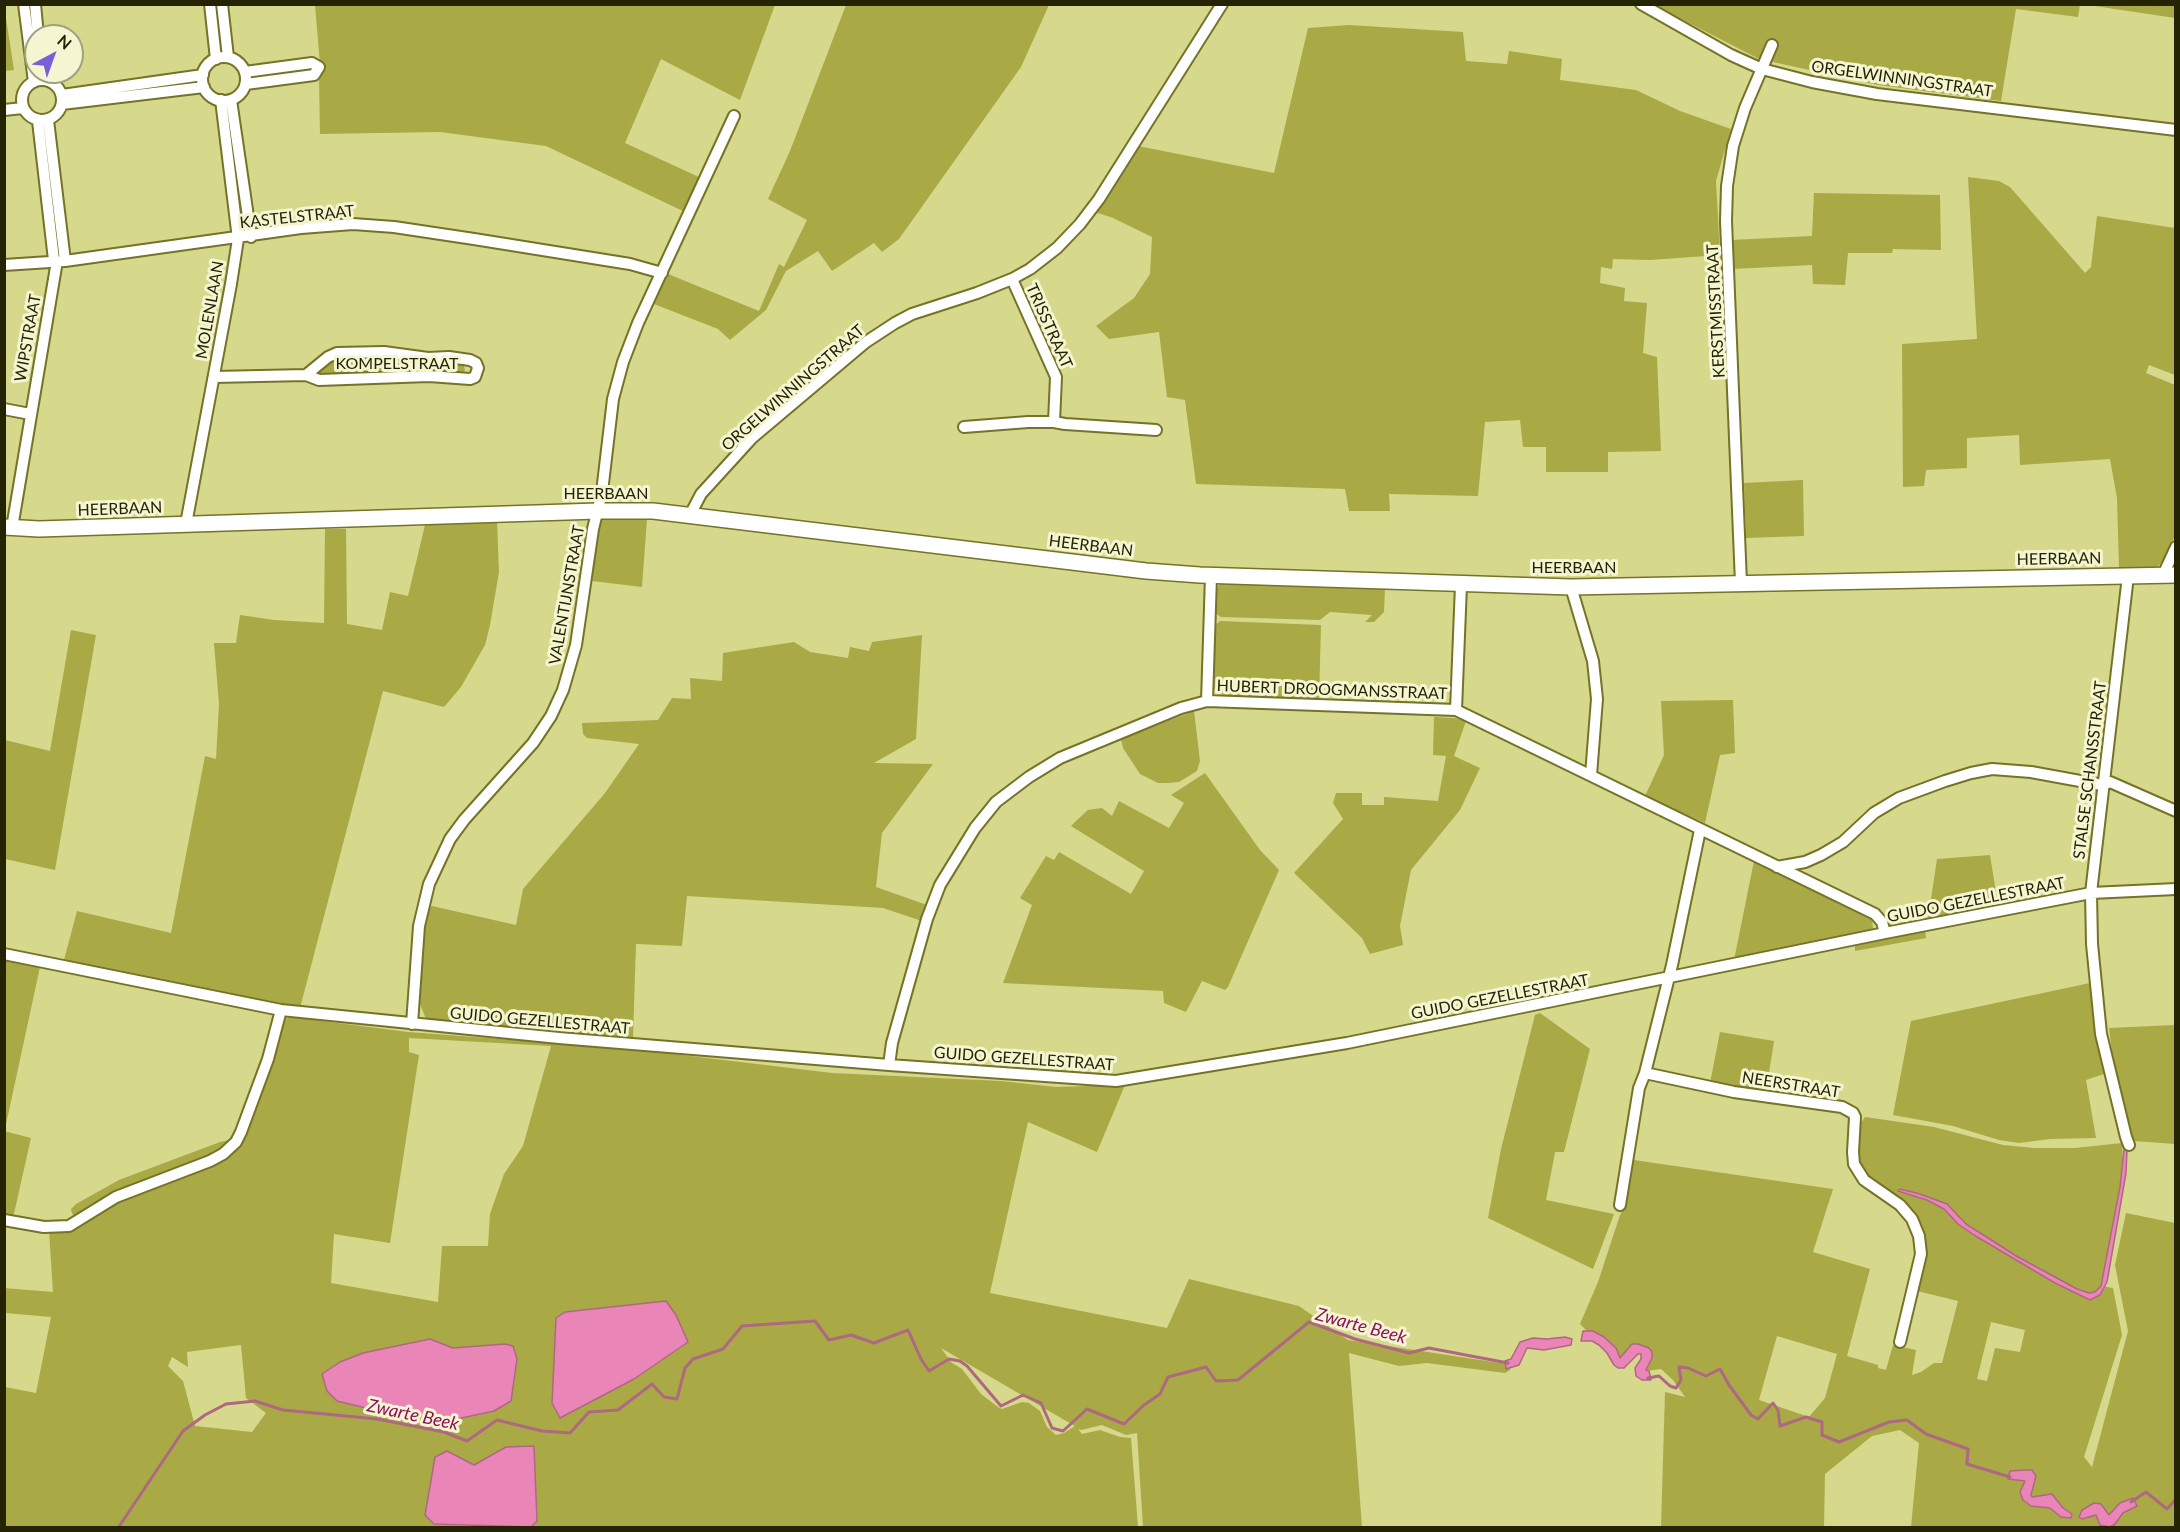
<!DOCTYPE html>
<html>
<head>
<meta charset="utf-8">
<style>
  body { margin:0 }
  #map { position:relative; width:2180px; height:1532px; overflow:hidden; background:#d6d88c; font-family:Lato,sans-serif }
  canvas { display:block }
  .frame { position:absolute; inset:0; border:6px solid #242304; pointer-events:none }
  .north { position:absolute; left:24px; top:24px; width:60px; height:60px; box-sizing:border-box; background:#f5f6d1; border:2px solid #a1a27f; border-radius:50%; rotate:41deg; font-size:16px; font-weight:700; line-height:24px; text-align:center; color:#242304 }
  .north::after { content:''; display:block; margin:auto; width:21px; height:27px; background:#795fda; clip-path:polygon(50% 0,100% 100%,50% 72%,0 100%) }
</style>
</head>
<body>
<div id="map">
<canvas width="2180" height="1532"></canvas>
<div class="frame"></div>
<div class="north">N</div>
</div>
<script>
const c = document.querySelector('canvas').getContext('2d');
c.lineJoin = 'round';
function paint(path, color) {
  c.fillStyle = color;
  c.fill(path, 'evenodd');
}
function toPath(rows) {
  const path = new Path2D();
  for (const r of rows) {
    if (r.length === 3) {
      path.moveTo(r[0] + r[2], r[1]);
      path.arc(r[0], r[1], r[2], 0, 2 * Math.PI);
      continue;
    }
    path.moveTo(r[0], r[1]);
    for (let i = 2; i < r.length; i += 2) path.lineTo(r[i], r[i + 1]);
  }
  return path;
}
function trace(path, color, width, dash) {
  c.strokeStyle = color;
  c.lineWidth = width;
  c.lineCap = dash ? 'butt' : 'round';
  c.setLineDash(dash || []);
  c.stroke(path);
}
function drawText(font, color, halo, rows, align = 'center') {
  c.font = font + ' Lato,sans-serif';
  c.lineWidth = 6;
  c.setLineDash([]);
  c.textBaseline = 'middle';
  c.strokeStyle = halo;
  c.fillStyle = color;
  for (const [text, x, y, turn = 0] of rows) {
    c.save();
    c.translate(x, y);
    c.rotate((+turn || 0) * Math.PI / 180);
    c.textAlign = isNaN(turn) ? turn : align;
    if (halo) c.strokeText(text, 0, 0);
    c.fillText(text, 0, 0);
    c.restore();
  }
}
paint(toPath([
  [4,5,14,70,5,71,4,71],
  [315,5,775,5,740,100,661,59,625,143,701,178,685,212,546,146,440,132,320,134,319,77,321,76],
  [846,5,1049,5,1021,67,899,239,882,252,874,243,832,271,818,251,786,271,766,310,730,340,718,329,654,304,668,274,759,311,779,264,784,267,807,220,768,199,790,151],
  [1654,5,2080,5,2078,17,2016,9,2001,101,1878,85,1759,59],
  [2088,5,2175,5,2175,18],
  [1349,25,1463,32,1466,61,1507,64,1509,51,1562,59,1560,80,1636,90,1680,111,1731,129,1716,181,1720,255,1650,260,1613,259,1612,269,1601,267,1600,283,1625,288,1624,301,1647,303,1643,353,1657,357,1661,451,1608,452,1608,472,1546,472,1546,447,1523,447,1520,420,1485,422,1478,496,1389,494,1390,511,1349,511,1345,489,1196,484,1185,400,1167,397,1159,332,1109,339,1096,326,1134,298,1150,274,1152,237,1113,218,1095,212,1138,146,1274,173,1308,28],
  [1968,177,1999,181,2010,187,2085,273,2091,267,2097,216,2175,228,2175,375,2149,365,2146,373,2175,385,2175,536,2163,561,2157,567,2119,568,2117,498,2110,459,2020,465,2019,435,1967,438,1967,468,1926,470,1924,486,1903,487,1902,344,1977,339],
  [1814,193,1940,195,1941,250,1893,249,1892,253,1848,253,1845,285,1813,284,1812,265,1733,269,1731,240,1812,236],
  [382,355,463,363,465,370,463,373,316,376,316,372,334,357],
  [1803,480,1804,536,1746,538,1744,483],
  [600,519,647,519,642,587,592,581],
  [497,521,499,572,490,625,485,645,461,687,444,707,383,691,300,1008,64,960,77,911,171,933,205,756,216,759,219,704,214,643,236,643,240,615,274,620,324,623,325,529,346,529,347,624,382,630,390,592,408,596,425,525],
  [1220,583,1385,588,1384,612,1374,622,1365,622,1372,615,1330,612,1320,620,1221,617,1215,613,1215,592],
  [1220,621,1321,625,1319,699,1227,696,1218,693,1212,686,1214,626],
  [71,630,96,635,55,870,5,859,5,740,50,751],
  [922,635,916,739,874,763,933,764,882,833,876,887,927,905,922,921,883,908,687,896,682,946,636,944,633,1037,501,1027,426,1019,420,1004,426,911,432,906,516,925,523,889,605,793,639,744,587,738,583,734,582,723,658,720,672,698,691,699,690,678,722,681,723,653,794,642,810,652,848,658,850,647,869,651,872,642],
  [1733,700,1735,753,1720,755,1705,823,1645,796,1664,755,1661,701],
  [1194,711,1200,761,1197,771,1179,782,1168,783,1158,783,1140,774,1123,748,1121,739],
  [1434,717,1454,718,1466,721,1454,756,1480,768,1460,810,1411,870,1400,926,1403,945,1370,954,1362,938,1294,873,1343,819,1333,803,1336,793,1362,793,1362,805,1384,805,1384,797,1438,801,1446,756,1433,755],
  [1205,773,1260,850,1279,870,1228,987,1225,990,1202,981,1186,1012,1164,1003,1163,991,1003,983,1032,905,1020,898,1046,856,1054,860,1059,852,1131,894,1144,871,1071,826,1077,820,1088,810,1102,808,1112,816,1119,801,1169,828,1184,803,1171,795],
  [1990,855,1998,905,1928,919,1937,859],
  [1754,861,1872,920,1873,928,1870,932,1734,960],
  [1925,930,1926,938,1855,951,1855,944],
  [5,960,40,967,5,1129,4,960],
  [2175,979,2175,1144,2134,1141,2129,1135,2114,1068,2109,1028,2174,1025],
  [2090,983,2094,1028,2107,1073,2086,1080,2096,1138,2050,1139,2019,1143,1999,1140,1953,1126,1893,1115,1911,1021],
  [1540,1013,1590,1049,1564,1152,1555,1152,1546,1200,1614,1214,1593,1269,1488,1218,1501,1149,1535,1015],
  [291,1017,408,1032,632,1049,832,1073,1001,1081,1056,1087,1125,1085,1097,1152,1028,1122,990,1293,1167,1328,1189,1279,1299,1306,1348,1340,1507,1364,1513,1357,1510,1370,1505,1373,1427,1363,1399,1366,1349,1353,1362,1527,1143,1527,1137,1433,1126,1435,1102,1425,1081,1430,1078,1429,1082,1434,1100,1430,1120,1437,1131,1438,1138,1527,531,1527,537,1521,534,1446,506,1447,474,1465,448,1451,434,1524,492,1527,5,1528,5,1387,36,1393,51,1317,5,1313,4,1288,53,1292,49,1231,67,1232,80,1224,72,1213,71,1209,76,1204,119,1180,220,1142,244,1137,258,1103,283,1020],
  [409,1038,551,1046,523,1146,504,1174,490,1214,488,1246,442,1246,438,1302,331,1283,334,1234,390,1243,419,1055,409,1052],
  [430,1339,453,1348,505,1344,340,1362,363,1353],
  [688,1342,634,1379,560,1418],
  [241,1345,246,1398,266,1413,252,1432,195,1426,183,1381,168,1366,172,1357,188,1367,187,1352],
  [941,1348,1073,1425,1075,1426,1064,1433,1056,1435,1047,1427,1040,1411,1029,1403,1022,1402,1002,1409,998,1407,981,1394,962,1369,952,1363],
  [1720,1032,1774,1041,1766,1092,1710,1083],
  [1865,1117,1934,1127,2003,1145,2034,1148,2075,1148,2122,1143,2123,1161,2120,1187,2101,1286,2113,1288,2122,1335,2084,1457,2092,1467,2128,1331,2115,1265,2126,1213,2175,1223,2175,1527,1911,1527,1919,1443,1900,1430,1872,1436,1825,1474,1824,1527,1661,1527,1665,1392,1685,1397,1673,1380,1661,1369,1646,1371,1652,1352,1628,1348,1620,1359,1593,1331,1587,1331,1580,1324,1598,1282,1620,1215,1626,1205,1634,1160,1833,1189,1813,1252,1870,1269,1847,1356,1878,1365,1878,1368,1886,1370,1893,1345,1916,1350,1912,1375,1921,1372,1934,1363,1942,1363,1958,1301,1917,1291,1924,1240,1861,1167,1858,1147,1861,1123],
  [1991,1322,2025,1330,2020,1352,1995,1348,1987,1381,1977,1379],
  [1777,1336,1837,1354,1825,1398,1809,1417,1759,1400],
  [4,1131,31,1138,13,1218,5,1216]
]), '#a9a946');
const water = toPath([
  [2124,1150,2127,1150,2126,1173,2107,1282,2100,1295,2090,1300,2055,1283,1974,1235,1958,1224,1944,1209,1927,1200,1898,1191,1900,1189,1920,1194,1947,1204,1966,1224,2018,1257,2077,1289,2089,1293,2095,1292,2101,1286,2120,1187,2124,1150],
  [666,1301,676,1315,688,1342,634,1379,560,1418,552,1403,556,1318,565,1312,666,1301],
  [1583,1331,1593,1331,1604,1337,1616,1348,1620,1358,1632,1344,1638,1344,1649,1348,1652,1352,1652,1358,1646,1370,1649,1371,1651,1380,1642,1380,1636,1376,1635,1368,1641,1359,1641,1354,1638,1354,1624,1368,1618,1368,1614,1365,1607,1353,1599,1345,1592,1341,1581,1341,1583,1331],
  [1565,1337,1572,1339,1571,1345,1544,1350,1527,1348,1519,1365,1506,1369,1505,1361,1511,1359,1520,1342,1533,1338,1547,1339,1565,1337],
  [430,1339,453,1348,505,1344,513,1346,517,1359,511,1401,494,1411,452,1420,391,1414,337,1401,327,1391,322,1374,340,1362,363,1353,430,1339],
  [534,1446,537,1521,531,1527,434,1524,425,1515,435,1457,447,1451,474,1465,506,1447,534,1446],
  [2026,1470,2032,1470,2036,1476,2031,1495,2032,1497,2052,1494,2063,1508,2072,1514,2071,1518,2061,1517,2050,1508,2031,1506,2023,1500,2020,1492,2025,1481,2008,1479,2010,1471,2026,1470],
  [2133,1498,2137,1506,2123,1513,2115,1524,2110,1527,2100,1525,2096,1515,2082,1519,2079,1517,2082,1510,2094,1503,2101,1504,2109,1515,2120,1503,2133,1498]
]);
paint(water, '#ea85b8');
trace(water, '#af6882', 1.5);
trace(toPath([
  [1648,1378,1659,1376,1670,1386,1676,1388,1681,1380,1679,1367,1688,1368,1706,1376,1720,1369,1729,1385,1751,1415,1758,1419,1773,1403,1778,1410,1780,1426,1806,1417,1822,1422,1822,1435,1839,1442,1889,1422,1907,1420,1926,1434,1968,1449,1967,1464,2010,1477],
  [2131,1502,2146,1492,2167,1509,2176,1499],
  [118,1528,183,1431,205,1415,226,1404,255,1401,283,1410,377,1419,444,1432,467,1441,497,1420,542,1431,570,1433,589,1412,618,1410,652,1384,664,1397,677,1399,685,1368,693,1359,723,1349,742,1326,815,1321,829,1340,851,1335,874,1343,908,1330,921,1359,929,1371,949,1359,960,1361,967,1366,1001,1406,1023,1395,1041,1403,1052,1428,1063,1431,1087,1409,1124,1424,1144,1405,1160,1394,1168,1377,1206,1367,1216,1381,1238,1380,1309,1322,1355,1339,1409,1353,1429,1348,1508,1363]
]), '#af6882', 3);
const street = toPath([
  [24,4,34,82],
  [35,4,38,36],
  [210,4,216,59],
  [222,4,228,57],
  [1641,4,1731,55,1762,69,1812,82,1877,94,2176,130],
  [224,79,22],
  [245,72,312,63,319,67,314,75,246,84],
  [42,100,20],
  [62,95,203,75],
  [231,100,251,237],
  [62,104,204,87],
  [4,110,23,108],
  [48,120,65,261],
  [38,121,54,260],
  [4,265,65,261,301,228,353,224,394,227,474,239,630,264,662,273],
  [1012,279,1056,377,1054,422],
  [214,377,306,375,319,380,429,376,470,379,475,377,478,368,476,363,470,360,449,357,428,358,384,352,337,353,328,357,306,375],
  [4,409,30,414],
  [964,427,1028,422,1054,422,1065,424,1156,430],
  [690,515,701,494,752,438,866,342,895,323,912,314,977,293,1012,279,1030,269,1057,248,1080,224,1099,199,1222,4],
  [186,524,231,284,238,239,221,100],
  [12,528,57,261],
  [2163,575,2176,547],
  [2128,576,2091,893,2092,944,2101,1034,2126,1137,2129,1145],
  [1741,583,1726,221,1727,186,1733,146,1745,108,1772,45],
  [1571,587,1593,661,1597,699,1591,775],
  [1207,701,1211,576],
  [1456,710,1461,585],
  [1700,830,1672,965,1645,1073,1734,1092,1842,1107,1853,1113,1855,1117,1853,1152,1854,1164,1864,1180,1900,1205,1912,1219,1919,1236,1921,1254,1900,1342],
  [1777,867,1805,862,1821,855,1843,842,1874,813,1899,798,1945,781,1971,773,1992,769,2031,772,2102,785,2110,782,2176,811],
  [4,954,281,1010,559,1038,889,1065,1116,1081,1347,1043,1885,933,2091,893,2176,889],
  [412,1024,419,926,429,884,450,839,464,820,533,743,551,716,563,690,576,645,593,529,602,492,613,399,623,362,638,323,734,116],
  [889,1065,892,1043,927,919,940,885,975,828,996,802,1029,777,1060,758,1181,708,1207,701,1456,710,1875,914,1882,922,1885,933],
  [1620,1205,1639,1088,1645,1073],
  [4,1220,44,1227,69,1226,116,1197,210,1161,223,1154,236,1142,241,1132,268,1059,281,1010]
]);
const secondary = toPath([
  [4,527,39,529,598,511,653,511,1146,571,1200,575,1571,587,2176,575]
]);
trace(street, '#747327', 14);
trace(secondary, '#747327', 18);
trace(street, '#fff', 10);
trace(secondary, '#fff', 15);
drawText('16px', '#242304', '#f5f6d1', [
  ["ORGELWINNINGSTRAAT",1902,79,8],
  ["KASTELSTRAAT",297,217,-6],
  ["MOLENLAAN",210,310,-80],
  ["KERSTMISSTRAAT",1716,311,-93],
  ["TRISSTRAAT",1049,326,66],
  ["WIPSTRAAT",28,338,-80],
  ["KOMPELSTRAAT",397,364],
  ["ORGELWINNINGSTRAAT",793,388,-41],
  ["HEERBAAN",606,494],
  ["HEERBAAN",120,509,-2],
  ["HEERBAAN",1091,546,7],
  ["HEERBAAN",2059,559,-1],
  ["HEERBAAN",1574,568],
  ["VALENTIJNSTRAAT",567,595,-80],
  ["HUBERT DROOGMANSSTRAAT",1332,690,2],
  ["STALSE SCHANSSTRAAT",2090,770,-83],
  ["GUIDO GEZELLESTRAAT",1976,900,-11],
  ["GUIDO GEZELLESTRAAT",1500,997,-11],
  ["GUIDO GEZELLESTRAAT",540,1021,5],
  ["GUIDO GEZELLESTRAAT",1024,1059,4],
  ["NEERSTRAAT",1791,1085,9]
]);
drawText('italic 18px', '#8b105d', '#f5f6d1', [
  ["Zwarte Beek",1361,1326,15],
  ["Zwarte Beek",413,1415,12]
]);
</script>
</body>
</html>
